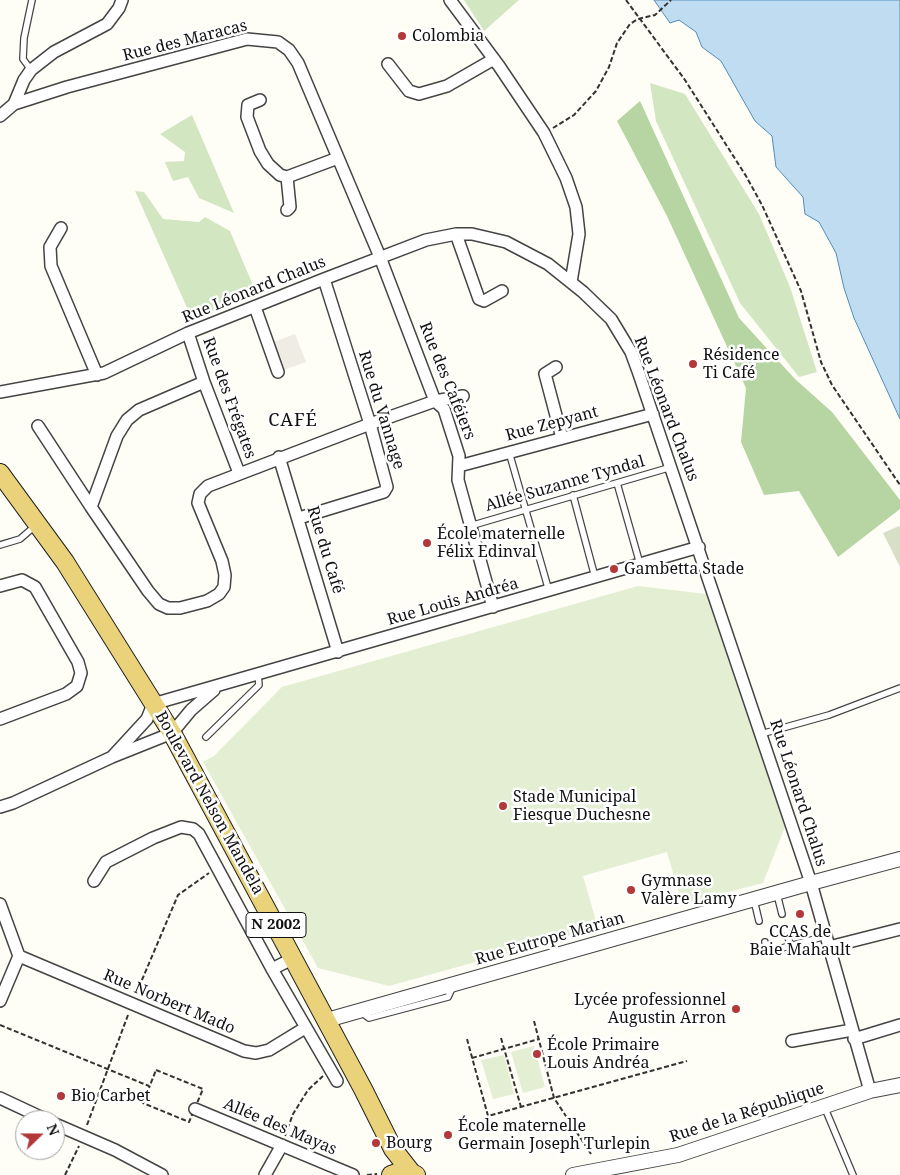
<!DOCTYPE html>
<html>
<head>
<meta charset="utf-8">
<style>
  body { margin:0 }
  #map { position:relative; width:900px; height:1175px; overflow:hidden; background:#fefdf6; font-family:"Noto Serif",serif }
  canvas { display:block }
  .north { position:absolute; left:15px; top:1110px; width:50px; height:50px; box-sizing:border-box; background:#fff; border:1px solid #a0a0a0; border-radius:50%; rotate:68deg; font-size:14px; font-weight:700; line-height:20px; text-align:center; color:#111 }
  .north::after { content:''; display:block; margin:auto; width:18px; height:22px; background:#b23839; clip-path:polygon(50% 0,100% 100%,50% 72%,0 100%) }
</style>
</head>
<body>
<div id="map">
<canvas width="900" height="1175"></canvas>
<div class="north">N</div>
</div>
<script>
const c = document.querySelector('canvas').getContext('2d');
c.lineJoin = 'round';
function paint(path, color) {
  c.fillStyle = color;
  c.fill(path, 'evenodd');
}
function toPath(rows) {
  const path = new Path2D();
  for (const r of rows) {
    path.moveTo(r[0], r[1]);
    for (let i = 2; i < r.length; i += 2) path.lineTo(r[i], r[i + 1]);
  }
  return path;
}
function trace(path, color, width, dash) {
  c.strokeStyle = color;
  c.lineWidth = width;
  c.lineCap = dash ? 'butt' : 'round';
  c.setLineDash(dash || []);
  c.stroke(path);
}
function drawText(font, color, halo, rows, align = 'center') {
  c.font = font + ' "Noto Serif",serif';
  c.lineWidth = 5;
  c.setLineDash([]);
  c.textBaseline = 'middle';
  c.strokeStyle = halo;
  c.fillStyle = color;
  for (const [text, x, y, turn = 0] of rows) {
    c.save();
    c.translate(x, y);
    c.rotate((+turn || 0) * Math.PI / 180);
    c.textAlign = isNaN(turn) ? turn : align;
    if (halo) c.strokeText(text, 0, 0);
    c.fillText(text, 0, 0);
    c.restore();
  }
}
paint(toPath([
  [464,0,519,0,484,31],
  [650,83,685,94,759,214,790,287,817,372,799,377,740,303,656,121],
  [192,115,234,213,199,198,188,177,173,181,165,162,184,161,185,152,160,134],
  [135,191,144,192,163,219,199,222,205,217,230,231,255,290,193,321]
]), '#d3e6c2');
paint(toPath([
  [640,101,739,318,795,379,832,412,900,500,900,509,838,557,799,491,764,495,741,442,746,388,667,216,617,121]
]), '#b7d5a3');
paint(toPath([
  [899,526,900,527,900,567,883,533]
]), '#d7dfc7');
paint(toPath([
  [638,586,706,594,785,827,763,883,682,904,667,852,583,876,598,928,389,986,318,968,203,762,214,756,282,687],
  [534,1046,545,1087,523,1093,511,1052],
  [504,1055,514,1094,493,1099,481,1060]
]), '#e3eed3');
paint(toPath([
  [295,334,306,362,278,372,268,344]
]), '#efece3');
const water = toPath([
  [654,0,900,0,900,419,854,318,844,288,836,253,819,222,805,214,803,197,776,167,772,136,755,121,721,61,702,47,696,32,679,20,670,23,654,0]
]);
paint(water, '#c0dcf0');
trace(water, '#4f8ebf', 1);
const service = toPath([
  [31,70,23,59,24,38,32,0],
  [509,452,549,591],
  [617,483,640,564],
  [573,495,595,577],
  [470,526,668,468],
  [0,545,20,539,35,526],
  [761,734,829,715,900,688],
  [206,737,259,685,258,675],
  [777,894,782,914],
  [754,900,759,921],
  [786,928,790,945],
  [765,942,767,950,771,951,826,936],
  [361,1012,369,1018,448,997,453,986],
  [824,1106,853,1175]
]);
const minor = toPath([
  [450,0,499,66,544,133,566,178,576,207,579,234,571,282],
  [388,64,409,91,419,94,447,86,494,59],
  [260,100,248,105,247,117,260,151,268,164,280,175,287,177,338,158],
  [14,104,24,80,31,70,54,52,107,24,119,8,122,0],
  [0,116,14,104,67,87,247,39,278,42,289,50,298,63,380,257,435,401,444,409,459,456,458,480,493,607],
  [287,177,290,207,287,210],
  [61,228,50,247,51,266,97,375],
  [456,234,479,299,484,301,502,291],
  [255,307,278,372],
  [188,333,204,382,239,473],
  [556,367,545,374,562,438],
  [204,382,139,410,127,420,117,436,91,507,148,591,159,604,168,608,180,608,207,601,219,594,224,587,225,575,222,561,198,503,200,494,208,486,370,424,435,401,463,396],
  [0,392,104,373,188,333,324,279,426,240,456,234,472,234,506,242,548,264,583,292,611,319,631,352,638,371,811,883,870,1091],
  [38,426,91,507],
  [279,457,338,652],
  [459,466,653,414],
  [299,518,384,492,387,487,370,424,324,279],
  [0,586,22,580,35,587,78,662,81,673,77,686,66,694,0,719],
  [112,757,147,719,153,704,699,547],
  [0,807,13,803,112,757,172,733,191,710,214,690],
  [94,881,106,862,153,838,181,827,193,829,199,834,272,969,337,1081],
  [0,904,19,956,0,1001],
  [829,947,900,929],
  [19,956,244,1051,256,1053,269,1050,305,1028],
  [272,969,294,958],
  [854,1039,900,1025],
  [792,1041,852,1030],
  [0,1098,47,1120],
  [195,1109,353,1175],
  [55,1124,115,1150,162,1175],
  [265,1175,282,1145]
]);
const tertiary = toPath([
  [327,1020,811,883,900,859],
  [573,1175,678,1155,870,1091,900,1085]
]);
const primary = toPath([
  [0,473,65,562,172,733,363,1089,393,1149,411,1172],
  [391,1175,405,1170,416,1175]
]);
trace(service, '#444', 8);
trace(minor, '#444', 14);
trace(tertiary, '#444', 16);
trace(primary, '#222', 20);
trace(toPath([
  [626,0,685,80,746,176,762,205,801,291,821,362,832,385,900,485],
  [553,128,574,115,596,91,609,67,617,43,630,24,638,19,655,15,671,0],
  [136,994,178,895,209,873],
  [534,1021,554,1098,591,1154],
  [0,1025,149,1086],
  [501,1038,521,1107],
  [467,1039,488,1116,687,1061],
  [472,1058,539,1039],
  [156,1070,203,1089,189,1122,143,1103,156,1070],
  [87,1125,128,1015],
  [285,1136,293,1114,308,1090,323,1076],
  [65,1175,79,1146],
  [367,1175,377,1174]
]), '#333', 2, [5, 2.5]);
trace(service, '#fff', 5.5);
trace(minor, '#fff', 11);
trace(tertiary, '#fff', 14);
trace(primary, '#e9d27a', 18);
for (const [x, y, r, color] of [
  [402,36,5,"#b23839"],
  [693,364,5,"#b23839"],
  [427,543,5,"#b23839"],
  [614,569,5,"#b23839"],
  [503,806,5,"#b23839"],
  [631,890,5,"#b23839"],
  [800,914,5,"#b23839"],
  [736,1009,5,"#b23839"],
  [537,1054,5,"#b23839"],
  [61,1096,5,"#b23839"],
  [448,1135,5,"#b23839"],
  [376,1143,5,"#b23839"]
]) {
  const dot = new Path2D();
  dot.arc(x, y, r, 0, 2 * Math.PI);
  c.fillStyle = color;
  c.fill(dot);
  trace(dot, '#fff', 2);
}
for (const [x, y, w] of [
  [276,925,60]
]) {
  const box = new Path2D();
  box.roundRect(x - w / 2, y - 12.5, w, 25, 4);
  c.fillStyle = '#fff';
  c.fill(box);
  trace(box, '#111', 1);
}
drawText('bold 15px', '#111', null, [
  ["N 2002",276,925]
]);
drawText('16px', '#111', '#fff', [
  ["Colombia",412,36],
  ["Résidence",703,355],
  ["Ti Café",703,373],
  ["École maternelle",437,534],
  ["Félix Edinval",437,552],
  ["Gambetta Stade",624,569],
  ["Stade Municipal",513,797],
  ["Fiesque Duchesne",513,815],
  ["Gymnase",641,881],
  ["Valère Lamy",641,899],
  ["CCAS de",800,932,"center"],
  ["Baie Mahault",800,950,"center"],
  ["Lycée professionnel",726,1000,"right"],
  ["Augustin Arron",726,1018,"right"],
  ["École Primaire",547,1045],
  ["Louis Andréa",547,1063],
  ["Bio Carbet",71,1096],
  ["École maternelle",458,1126],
  ["Germain Joseph Turlepin",458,1144],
  ["Bourg",386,1143]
], 'left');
drawText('16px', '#111', '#fff', [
  ["Rue des Maracas",185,41,-14],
  ["Rue Léonard Chalus",254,290,-22],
  ["Rue des Caféiers",447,381,68],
  ["Rue des Frégates",229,398,70],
  ["Rue Léonard Chalus",666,409,69],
  ["Rue du Vannage",381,410,73],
  ["Rue Zepyant",552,424,-15],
  ["Allée Suzanne Tyndal",565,484,-16],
  ["Rue du Café",325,550,73],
  ["Rue Louis Andréa",453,602,-16],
  ["Rue Léonard Chalus",798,793,72],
  ["Boulevard Nelson Mandela",209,803,61],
  ["Rue Eutrope Marian",550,939,-16],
  ["Rue Norbert Mado",169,1002,23],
  ["Rue de la République",747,1113,-18],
  ["Allée des Mayas",280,1127,23]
]);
c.letterSpacing = '1px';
drawText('18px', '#111', '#fff', [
  ["CAFÉ",293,421]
]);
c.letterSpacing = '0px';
</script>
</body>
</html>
